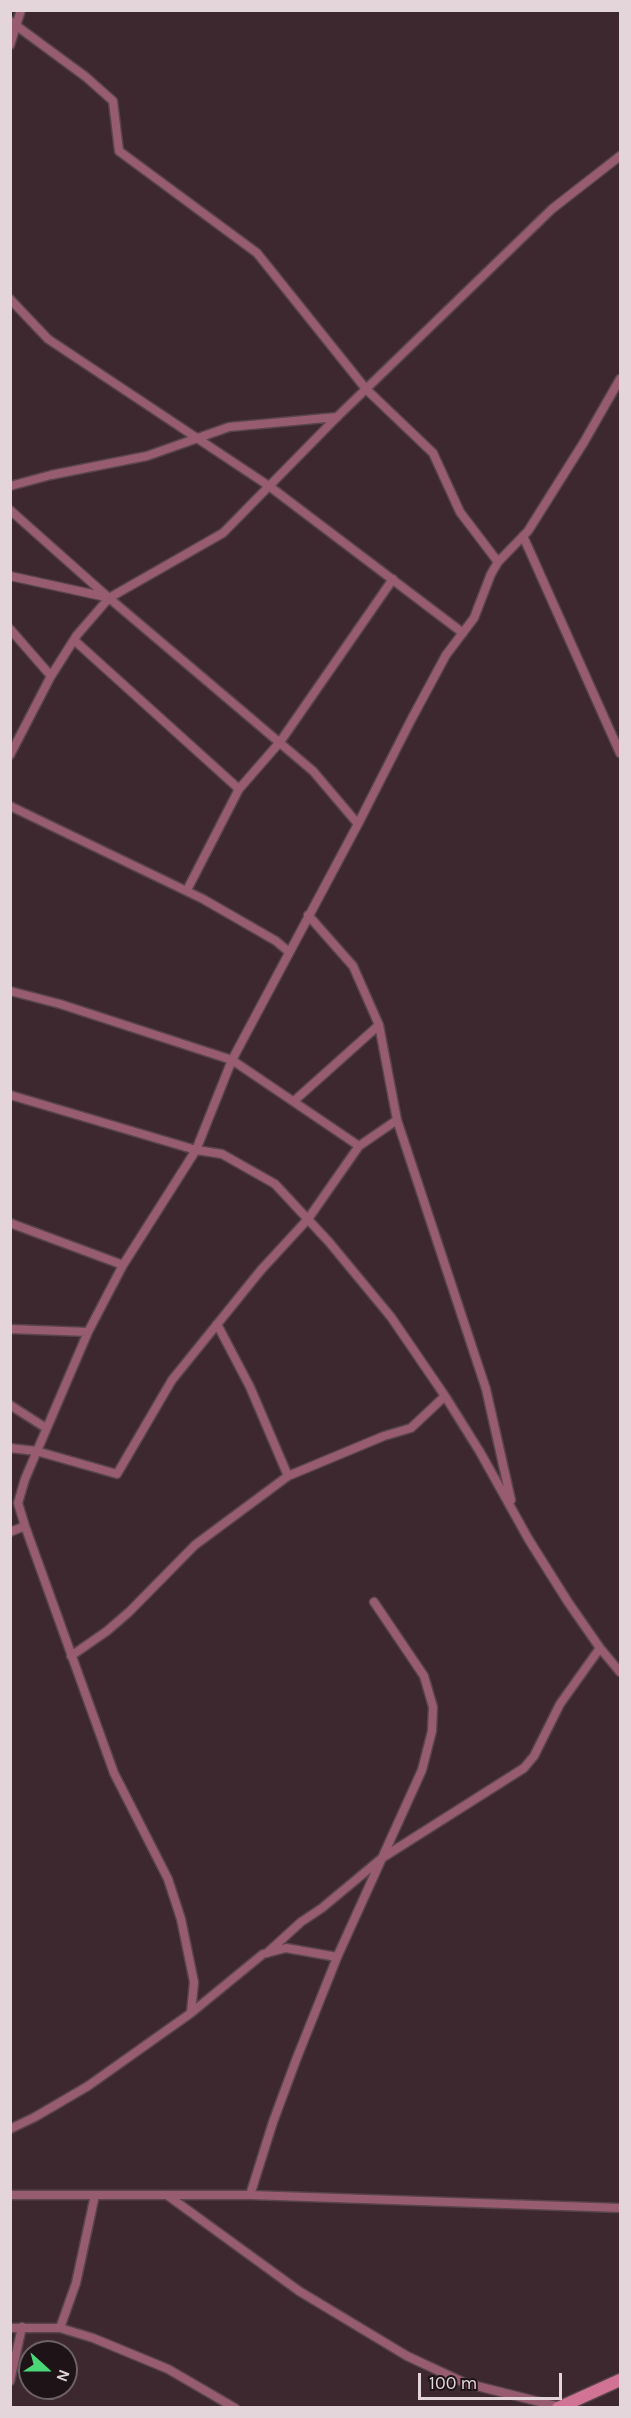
<!DOCTYPE html>
<html>
<head>
<meta charset="utf-8">
<style>
  body { margin:0 }
  #map { position:relative; width:631px; height:2418px; overflow:hidden; background:#3d282f; font-family:Karla,sans-serif }
  canvas { display:block }
  .frame { position:absolute; inset:0; border:12px solid #e3d5d9; pointer-events:none }
  .north { position:absolute; left:18px; top:2340px; width:60px; height:60px; box-sizing:border-box; background:#1e1417; border:2px solid #6d6165; border-radius:50%; rotate:111deg; font-size:16px; font-weight:700; line-height:24px; text-align:center; color:#e3d5d9 }
  .north::after { content:''; display:block; margin:auto; width:21px; height:27px; background:#49d778; clip-path:polygon(50% 0,100% 100%,50% 72%,0 100%) }
  .scale { position:absolute; left:418px; top:2373px; width:144px; height:27px; box-sizing:border-box; border:3px solid #e3d5d9; border-top:0; padding-left:8px; font-size:18px; line-height:21px; white-space:nowrap; color:#e3d5d9; -webkit-text-stroke:4px #1e1417; paint-order:stroke }
</style>
</head>
<body>
<div id="map">
<canvas width="631" height="2418"></canvas>
<div class="frame"></div>
<div class="north">N</div>
<div class="scale">100 m</div>
</div>
<script>
const c = document.querySelector('canvas').getContext('2d');
c.lineJoin = 'round';
function toPath(rows) {
  const path = new Path2D();
  for (const r of rows) {
    path.moveTo(r[0], r[1]);
    for (let i = 2; i < r.length; i += 2) path.lineTo(r[i], r[i + 1]);
  }
  return path;
}
function trace(path, color, width, dash) {
  c.strokeStyle = color;
  c.lineWidth = width;
  c.lineCap = dash ? 'butt' : 'round';
  c.setLineDash(dash || []);
  c.stroke(path);
}
const street = toPath([
  [10,21,86,77,113,101,119,151,257,253,366,389,433,453,460,512,498,562],
  [10,45,21,10],
  [10,299,48,339,269,486,463,633],
  [10,486,51,475,147,456,229,427,337,417],
  [10,510,109,598,313,771,358,824],
  [523,536,620,753],
  [10,576,106,597],
  [10,629,51,676],
  [74,640,239,789,187,890],
  [10,755,51,676,77,635,109,598,223,533,337,417,552,209,620,156],
  [239,789,280,742,393,579],
  [10,806,203,899,276,941,289,952],
  [308,915,353,966,379,1025,397,1120,486,1389,511,1500],
  [10,991,60,1004,232,1060,359,1146],
  [10,1095,196,1150,222,1154,275,1184,329,1242,391,1317,445,1396,480,1452,529,1540,568,1602,600,1648,620,1672],
  [294,1101,379,1025],
  [10,1223,123,1265],
  [217,1324,250,1387,288,1476],
  [10,1329,88,1332],
  [10,1405,46,1428],
  [10,1448,36,1451,117,1474,172,1380,261,1270,308,1219,359,1146,397,1120],
  [10,1532,25,1526],
  [71,1656,107,1631,129,1612,195,1545,288,1476,384,1436,411,1428,445,1396],
  [267,1953,301,1922,322,1908,382,1858,524,1768,534,1756,560,1704,600,1648],
  [191,2013,263,1954,286,1948,337,1957],
  [10,2129,35,2117,88,2086,191,2013,194,1982,181,1919,168,1879,114,1773,25,1526,18,1503,25,1479,88,1332,123,1265,196,1150,232,1060,358,824,411,720,446,655,474,618,491,574,498,562,528,531,584,442,620,379],
  [10,2195,250,2195,620,2208],
  [167,2195,299,2291,407,2356,465,2383,560,2407],
  [250,2195,273,2122,296,2060,338,1955,422,1770,432,1731,433,1707,424,1676,374,1602],
  [10,2328,60,2328,93,2338,168,2369,235,2408],
  [60,2328,76,2283,95,2195],
  [10,2381,22,2327]
]);
const secondary = toPath([
  [558,2408,620,2380]
]);
trace(street, '#58444a', 11);
trace(secondary, '#58444a', 15);
trace(street, '#975c70', 8);
trace(secondary, '#d17394', 12);
</script>
</body>
</html>
